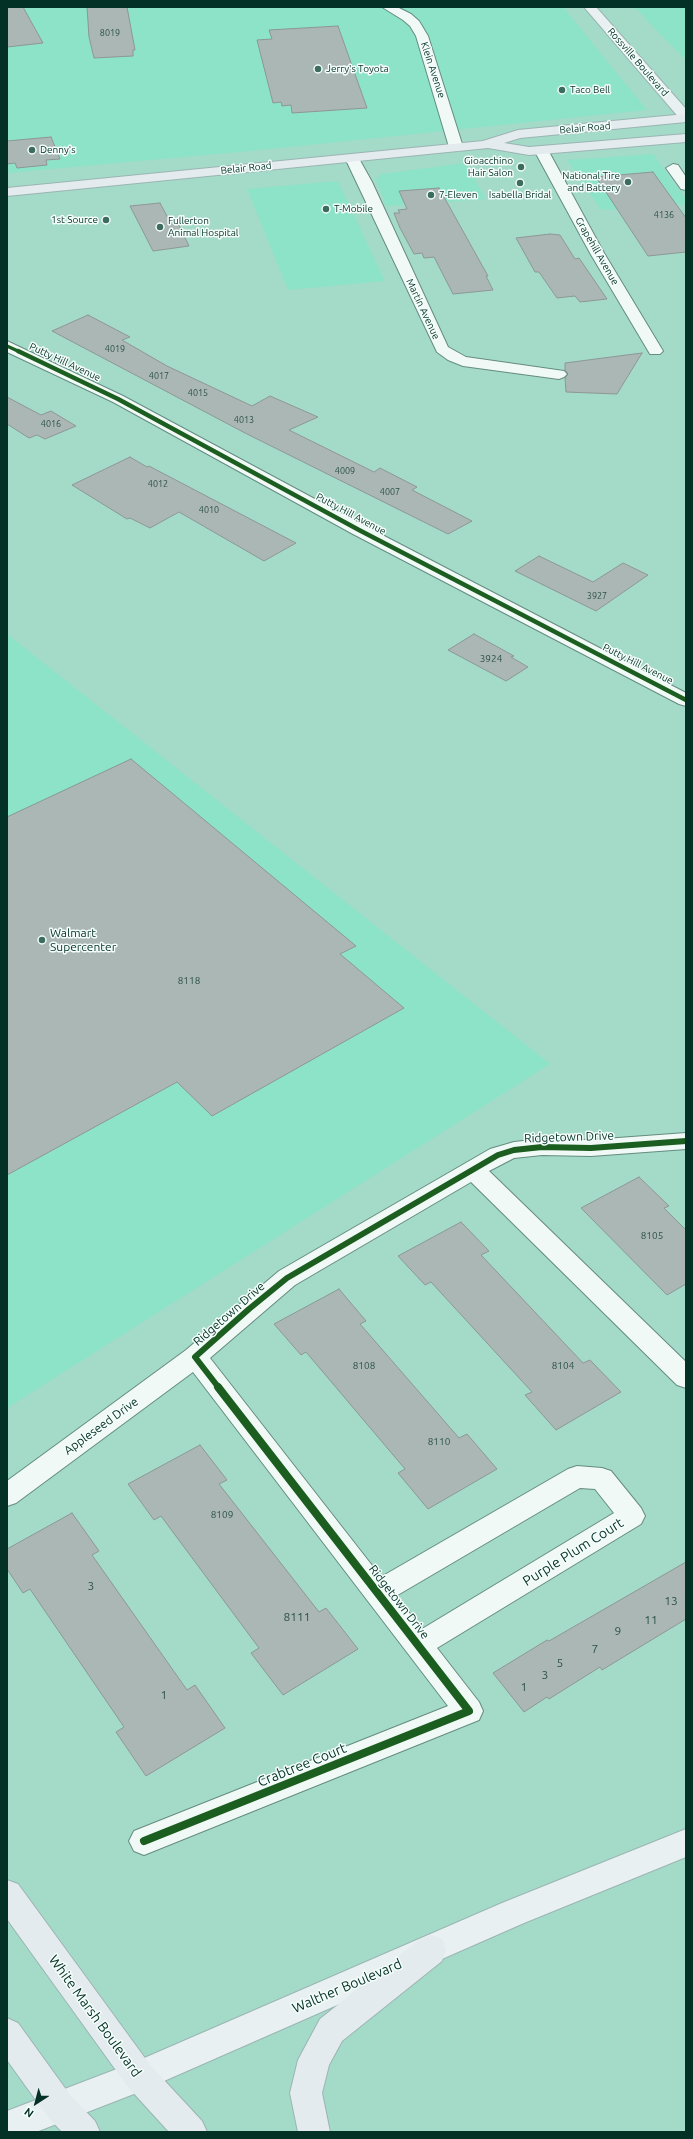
<!DOCTYPE html>
<html>
<head>
<meta charset="utf-8">
<style>
  body { margin:0 }
  #map { position:relative; width:693px; height:2139px; overflow:hidden; background:#a4dac8; font-family:Ubuntu,sans-serif }
  canvas { display:block }
  .frame { position:absolute; inset:0; border:8px solid #033125; pointer-events:none }
  .north { position:absolute; left:16px; top:2083px; width:40px; height:40px; -webkit-text-stroke:3px #f4fdfa; paint-order:stroke; rotate:216deg; font-size:11px; font-weight:700; line-height:16px; text-align:center; color:#033125 }
  .north::after { content:''; display:block; margin:auto; width:14px; height:18px; background:#033125; clip-path:polygon(50% 0,100% 100%,50% 72%,0 100%) }
</style>
</head>
<body>
<div id="map">
<canvas width="693" height="2139"></canvas>
<div class="frame"></div>
<div class="north">N</div>
</div>
<script>
const c = document.querySelector('canvas').getContext('2d');
c.lineJoin = 'round';
function paint(path, color) {
  c.fillStyle = color;
  c.fill(path, 'evenodd');
}
function toPath(rows) {
  const path = new Path2D();
  for (const r of rows) {
    path.moveTo(r[0], r[1]);
    for (let i = 2; i < r.length; i += 2) path.lineTo(r[i], r[i + 1]);
  }
  return path;
}
function trace(path, color, width, dash) {
  c.strokeStyle = color;
  c.lineWidth = width;
  c.lineCap = dash ? 'butt' : 'round';
  c.setLineDash(dash || []);
  c.stroke(path);
}
function drawText(font, color, halo, rows, align = 'center') {
  c.font = font + ' Ubuntu,sans-serif';
  c.lineWidth = 3;
  c.setLineDash([]);
  c.textBaseline = 'middle';
  c.strokeStyle = halo;
  c.fillStyle = color;
  for (const [text, x, y, turn = 0] of rows) {
    c.save();
    c.translate(x, y);
    c.rotate((+turn || 0) * Math.PI / 180);
    c.textAlign = isNaN(turn) ? turn : align;
    if (halo) c.strokeText(text, 0, 0);
    c.fillText(text, 0, 0);
    c.restore();
  }
}
paint(toPath([
  [7,7,563,7,647,110,250,151,7,173],
  [635,7,686,7,686,60,657,31],
  [653,154,686,199,686,204,601,210,567,160],
  [465,163,486,199,386,206,376,179,381,174],
  [338,181,385,281,288,290,247,189],
  [7,634,550,1064,7,1408]
]), '#8de3c8');
const building = toPath([
  [7,7,23,7,43,43,7,47,7,7],
  [87,7,127,7,135,50,133,50,133,56,94,58,89,37,87,7],
  [338,26,367,108,292,113,291,105,282,106,281,102,273,103,257,40,272,39,269,30,338,26],
  [51,137,60,159,46,160,47,165,17,168,15,163,7,164,7,141,51,137],
  [653,172,686,218,686,252,648,256,596,177,653,172],
  [439,188,488,276,486,276,493,290,453,294,434,257,424,258,422,253,414,254,400,228,394,213,400,213,398,210,407,209,399,191,439,188],
  [160,203,169,220,177,221,189,246,153,251,130,206,160,203],
  [550,234,560,235,575,259,579,258,607,299,580,302,575,296,557,298,539,272,535,272,516,238,550,234],
  [88,315,130,337,122,340,167,366,252,406,270,396,318,417,289,430,374,472,380,468,417,487,412,490,472,521,448,534,245,433,52,331,88,315],
  [642,353,617,394,566,392,565,378,568,374,565,370,565,363,642,353],
  [7,397,41,415,51,411,76,426,45,439,37,435,29,438,7,424,7,397],
  [130,457,147,467,149,466,296,543,264,561,179,512,150,528,130,518,127,519,72,485,130,457],
  [539,556,593,582,623,563,648,575,596,611,515,571,539,556],
  [474,634,514,656,511,657,528,667,506,681,448,650,474,634],
  [131,759,356,946,340,954,404,1008,212,1116,177,1082,7,1175,7,817,131,759],
  [639,1177,669,1206,664,1208,686,1230,686,1284,667,1295,581,1208,639,1177],
  [461,1222,489,1251,481,1255,583,1363,590,1360,621,1392,556,1430,525,1395,532,1392,431,1282,425,1285,398,1256,461,1222],
  [339,1289,366,1321,360,1324,459,1438,467,1434,497,1469,428,1509,398,1473,405,1469,306,1352,301,1355,274,1324,339,1289],
  [200,1445,227,1480,219,1484,319,1612,326,1608,358,1649,283,1695,251,1653,259,1648,161,1516,154,1520,128,1484,200,1445],
  [72,1513,99,1551,92,1555,187,1690,195,1685,225,1728,146,1776,116,1732,124,1727,30,1589,23,1593,7,1569,7,1549,72,1513],
  [686,1562,686,1619,602,1670,600,1667,549,1699,547,1697,524,1712,493,1673,547,1640,549,1641,686,1562]
]);
paint(building, '#aab7b4');
trace(building, '#8d9796', 1);
const minor = toPath([
  [382,7,397,7,411,14,419,21,428,36,463,147,461,150,451,150,449,147,416,36,410,26,403,20,382,7],
  [541,146,548,150,604,253,663,351,660,354,650,354,590,253,534,150,541,146],
  [352,154,357,155,372,182,448,347,466,357,564,371,567,374,564,377,559,379,463,366,448,360,437,352,345,158,352,154],
  [673,164,678,165,686,177,686,190,681,189,666,168,673,164],
  [7,341,123,396,365,526,686,693,686,706,679,704,353,534,113,402,7,352,7,341],
  [686,1133,686,1149,591,1156,542,1155,514,1158,489,1171,686,1362,686,1388,677,1385,471,1182,295,1285,210,1358,381,1577,568,1469,577,1466,602,1468,611,1471,641,1508,645,1516,641,1524,437,1648,479,1702,483,1711,479,1720,144,1855,134,1851,129,1841,134,1831,448,1706,193,1372,16,1503,7,1506,7,1481,186,1350,279,1271,490,1149,514,1142,542,1139,591,1140,686,1133],
  [580,1488,595,1489,614,1513,422,1629,396,1596,580,1488]
]);
const major = toPath([
  [584,7,596,7,686,109,686,121,681,120,584,7],
  [686,1829,686,1857,524,1923,139,2092,36,2132,7,2132,7,2111,135,2062,502,1903,686,1829]
]);
const highway = toPath([
  [686,114,686,122,520,138,504,143,529,147,686,134,686,142,529,155,488,148,7,196,7,188,483,141,518,130,686,114],
  [7,1880,18,1884,150,2065,202,2121,207,2132,169,2132,128,2087,7,1919,7,1880],
  [431,1935,442,1939,446,1950,442,1961,342,2041,329,2065,322,2093,330,2132,298,2132,290,2093,298,2060,320,2019,420,1939,431,1935],
  [7,2018,18,2023,70,2095,95,2121,100,2132,62,2132,48,2117,7,2060,7,2018]
]);
trace(minor, '#648c80', 2);
trace(major, '#9ab5b2', 2);
trace(highway, '#9ab5b2', 2);
paint(minor, '#f1f9f7');
paint(major, '#e9f0f2');
paint(highway, '#e4ebee');
trace(toPath([
  [7,346,20,352]
]), '#1b5e20', 3.5);
trace(toPath([
  [18,351,118,399,359,530,686,700]
]), '#1b5e20', 4.5);
trace(toPath([
  [219,1388,195,1357,249,1309,287,1278,498,1155,514,1150,542,1147,591,1148,686,1141]
]), '#1b5e20', 6);
trace(toPath([
  [144,1841,469,1711,218,1387]
]), '#1b5e20', 8);
for (const [x, y, r, color] of [
  [318,69,4,"#3b6c5e"],
  [562,90,4,"#3b6c5e"],
  [32,150,4,"#3b6c5e"],
  [521,167,4,"#3b6c5e"],
  [628,182,4,"#3b6c5e"],
  [520,183,4,"#3b6c5e"],
  [431,195,4,"#3b6c5e"],
  [326,209,4,"#3b6c5e"],
  [106,220,4,"#3b6c5e"],
  [160,227,4,"#3b6c5e"],
  [42,940,4,"#3b6c5e"]
]) {
  const dot = new Path2D();
  dot.arc(x, y, r, 0, 2 * Math.PI);
  c.fillStyle = color;
  c.fill(dot);
  trace(dot, '#f4fdfa', 1.5);
}
drawText('9px', '#2d5249', null, [
  ["8019",110,33],
  ["4136",664,215],
  ["4019",115,349],
  ["4017",159,376],
  ["4015",198,393],
  ["4013",244,420],
  ["4016",51,424],
  ["4009",345,471],
  ["4012",158,484],
  ["4007",390,492],
  ["4010",209,510],
  ["3927",597,596]
]);
drawText('10px', '#033125', '#f4fdfa', [
  ["Rossville Boulevard",638,62,49],
  ["Klein Avenue",433,70,72],
  ["Belair Road",585,128,-5],
  ["Belair Road",246,168,-6],
  ["Grapehill Avenue",597,251,60],
  ["Martin Avenue",423,309,65],
  ["Putty Hill Avenue",65,362,25],
  ["Putty Hill Avenue",351,514,28],
  ["Putty Hill Avenue",638,664,27]
]);
drawText('10px', '#033125', '#f4fdfa', [
  ["Jerry's Toyota",326,69],
  ["Taco Bell",570,90],
  ["Denny's",40,150],
  ["Gioacchino",513,161,"right"],
  ["Hair Salon",513,173,"right"],
  ["National Tire",620,176,"right"],
  ["and Battery",620,188,"right"],
  ["7-Eleven",439,195],
  ["Isabella Bridal",520,195,"center"],
  ["T-Mobile",334,209],
  ["1st Source",98,220,"right"],
  ["Fullerton",168,221],
  ["Animal Hospital",168,233]
], 'left');
drawText('10px', '#2d5249', null, [
  ["3924",491,659],
  ["8118",189,981],
  ["8105",652,1236],
  ["8108",364,1366],
  ["8104",563,1366],
  ["8110",439,1442],
  ["8109",222,1515]
]);
drawText('12px', '#033125', '#f4fdfa', [
  ["Walmart",50,933],
  ["Supercenter",50,947]
], 'left');
drawText('12px', '#033125', '#f4fdfa', [
  ["Ridgetown Drive",569,1137,-2],
  ["Ridgetown Drive",229,1314,-41],
  ["Appleseed Drive",101,1426,-36],
  ["Ridgetown Drive",399,1602,52]
]);
drawText('12px', '#2d5249', null, [
  ["3",91,1586],
  ["13",671,1601],
  ["8111",297,1617],
  ["11",651,1620],
  ["9",618,1631],
  ["7",595,1649],
  ["5",560,1663],
  ["3",545,1675],
  ["1",524,1687],
  ["1",164,1695]
]);
drawText('14px', '#033125', '#f4fdfa', [
  ["Purple Plum Court",573,1552,-32],
  ["Crabtree Court",302,1765,-22],
  ["Walther Boulevard",347,1986,-23],
  ["White Marsh Boulevard",95,2016,54]
]);
</script>
</body>
</html>
